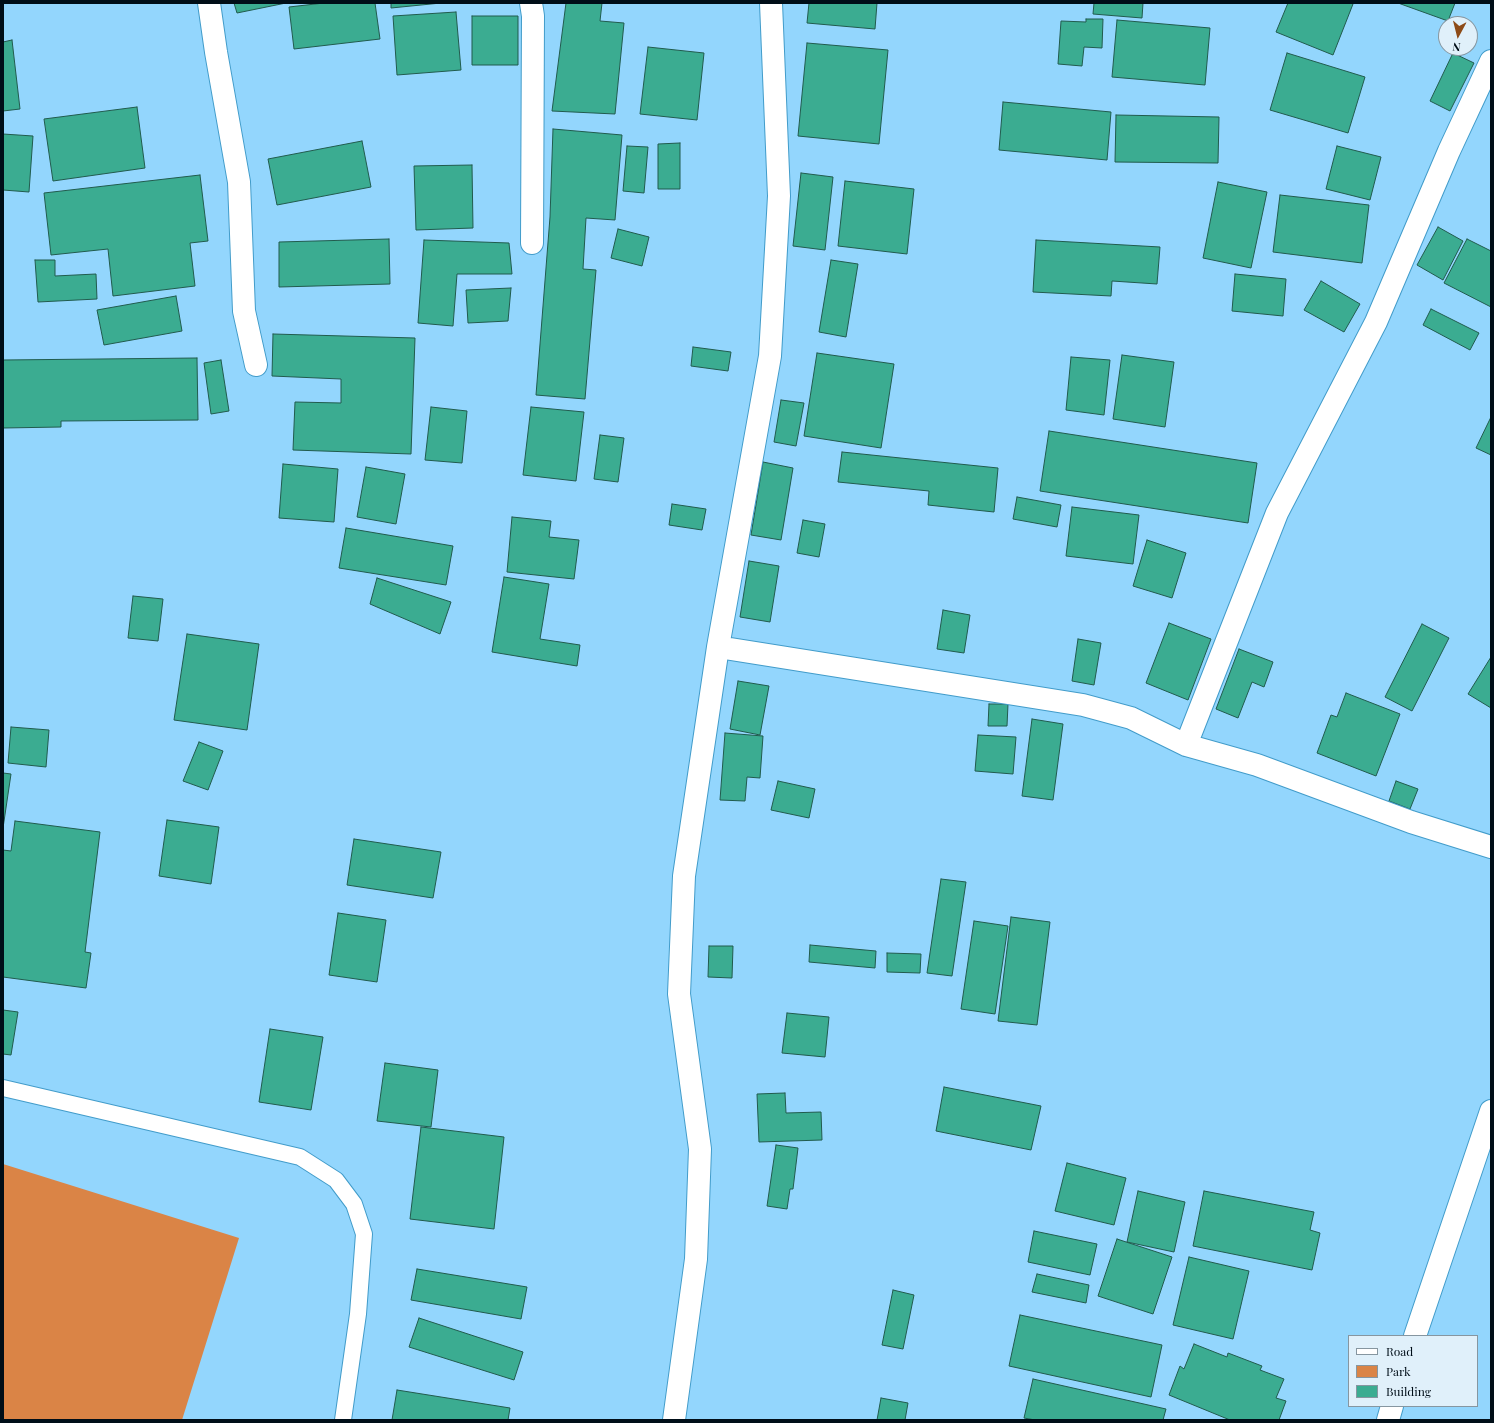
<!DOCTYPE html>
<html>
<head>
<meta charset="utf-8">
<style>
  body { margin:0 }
  #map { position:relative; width:1494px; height:1423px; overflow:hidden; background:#93d6fd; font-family:"Playfair Display",serif }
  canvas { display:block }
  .frame { position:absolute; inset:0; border:4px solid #000e18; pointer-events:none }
  .legend { position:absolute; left:1348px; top:1335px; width:130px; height:72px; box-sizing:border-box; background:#e0f0fa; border:1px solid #8696a0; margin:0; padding:5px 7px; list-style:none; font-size:12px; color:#000e18 }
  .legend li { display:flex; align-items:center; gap:8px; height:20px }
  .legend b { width:20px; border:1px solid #8696a0 }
  .north { position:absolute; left:1438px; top:16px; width:40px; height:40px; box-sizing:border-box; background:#e0f0fa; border:1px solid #8696a0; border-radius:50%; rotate:187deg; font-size:11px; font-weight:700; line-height:16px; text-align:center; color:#000e18 }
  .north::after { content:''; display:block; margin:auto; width:14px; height:18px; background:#8d4b18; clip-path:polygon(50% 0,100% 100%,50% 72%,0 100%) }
</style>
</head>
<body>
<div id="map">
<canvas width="1494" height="1423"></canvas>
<div class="frame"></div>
<ul class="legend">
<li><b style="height:5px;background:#fff"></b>Road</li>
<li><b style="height:11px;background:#da8446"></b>Park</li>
<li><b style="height:11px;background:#3bac91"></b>Building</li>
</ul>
<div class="north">N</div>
</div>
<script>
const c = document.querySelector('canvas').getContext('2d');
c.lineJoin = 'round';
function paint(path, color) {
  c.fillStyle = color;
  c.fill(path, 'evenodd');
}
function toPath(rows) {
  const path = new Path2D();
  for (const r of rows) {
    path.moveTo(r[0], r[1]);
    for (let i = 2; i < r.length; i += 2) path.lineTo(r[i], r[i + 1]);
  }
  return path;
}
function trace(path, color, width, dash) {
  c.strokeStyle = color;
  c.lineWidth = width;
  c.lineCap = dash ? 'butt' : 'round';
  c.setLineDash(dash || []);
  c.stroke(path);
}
paint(toPath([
  [3,1164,239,1238,182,1420,3,1420]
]), '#da8446');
const building = toPath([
  [234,3,286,3,237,13,234,3],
  [324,3,375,3,380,39,294,49,289,7,324,3],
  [391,3,441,3,391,8,391,3],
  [566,3,602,3,600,21,624,23,615,114,552,111,566,3],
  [809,3,877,3,875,29,807,23,809,3],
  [1094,3,1143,3,1142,18,1093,14,1094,3],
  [1288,3,1350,3,1353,4,1333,55,1276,32,1288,3],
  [1398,3,1455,3,1448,21,1398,3],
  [456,12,461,70,397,75,393,16,456,12],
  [472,16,518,16,518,65,472,65,472,16],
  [1086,19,1103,19,1102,48,1084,47,1082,66,1058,64,1061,21,1086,22,1086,19],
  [1117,20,1210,28,1205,85,1112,77,1117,20],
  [12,40,20,109,3,111,3,42,12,40],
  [807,43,888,50,879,144,798,136,807,43],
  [648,47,704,53,697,120,640,114,648,47],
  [1287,53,1365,77,1348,133,1270,110,1287,53],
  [1453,53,1474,63,1450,111,1430,101,1453,53],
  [1003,102,1111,112,1107,160,999,150,1003,102],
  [137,107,145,168,53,181,44,119,137,107],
  [1116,115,1219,117,1218,163,1115,162,1116,115],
  [553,129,622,135,615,220,586,218,583,269,596,270,585,399,536,395,550,217,553,129],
  [3,134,33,136,29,192,3,190,3,134],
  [362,141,371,187,277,205,268,159,362,141],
  [680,143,680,189,658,189,658,144,680,143],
  [627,146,648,147,644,193,623,191,627,146],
  [1337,146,1381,157,1370,200,1326,189,1337,146],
  [472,165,473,228,416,230,414,166,472,165],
  [801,173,833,177,825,250,793,246,801,173],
  [200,175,208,241,190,243,195,286,113,296,108,249,51,255,44,193,200,175],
  [845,181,914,189,907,254,838,246,845,181],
  [1218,182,1267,192,1251,268,1203,258,1218,182],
  [1280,195,1369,205,1362,263,1273,252,1280,195],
  [1438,227,1463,241,1443,280,1417,265,1438,227],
  [618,229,649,237,642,266,611,258,618,229],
  [389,239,390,284,279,287,279,242,389,239],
  [1467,239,1491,251,1491,307,1444,283,1467,239],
  [424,240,509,243,512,274,457,274,453,326,418,323,424,240],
  [1036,240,1160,247,1157,284,1112,281,1111,296,1033,292,1036,240],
  [35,260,55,260,55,276,96,274,97,299,38,302,35,260],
  [831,260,858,264,846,337,819,332,831,260],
  [1235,274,1286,279,1283,316,1232,311,1235,274],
  [1321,281,1360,304,1344,332,1304,310,1321,281],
  [511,288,508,321,468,323,466,290,511,288],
  [176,296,182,331,104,345,97,310,176,296],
  [1431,309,1479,333,1470,350,1423,325,1431,309],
  [273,334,415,338,411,454,293,450,295,402,341,403,341,379,272,376,273,334],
  [693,347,731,352,728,371,691,366,693,347],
  [817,353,894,364,881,448,804,436,817,353],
  [1122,355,1174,362,1165,427,1113,419,1122,355],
  [1071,357,1110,360,1104,415,1066,410,1071,357],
  [197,358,198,420,61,421,61,427,3,428,3,360,197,358],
  [221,360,229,411,211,414,204,363,221,360],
  [781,400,804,403,796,446,774,442,781,400],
  [431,407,467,411,462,463,425,460,431,407],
  [531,407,584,412,576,481,523,475,531,407],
  [1491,417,1491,455,1476,448,1491,417],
  [1049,431,1257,463,1248,523,1040,491,1049,431],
  [600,435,624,438,618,482,594,479,600,435],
  [842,452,998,468,994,512,928,505,929,491,838,482,842,452],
  [763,462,793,468,781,540,751,535,763,462],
  [283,464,338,469,334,522,279,518,283,464],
  [366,467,405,474,396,524,357,517,366,467],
  [1017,497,1061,505,1057,527,1013,519,1017,497],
  [672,504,706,509,702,530,669,525,672,504],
  [1072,507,1139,515,1133,564,1066,556,1072,507],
  [512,517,551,521,549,537,579,540,574,579,507,572,512,517],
  [803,520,825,524,819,557,797,553,803,520],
  [346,528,453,546,446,585,339,568,346,528],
  [1147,540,1186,553,1172,598,1133,586,1147,540],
  [749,561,779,566,770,622,740,617,749,561],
  [504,577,549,584,540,639,580,645,577,666,492,652,504,577],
  [377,578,451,602,440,634,370,604,377,578],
  [133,596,163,599,158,641,128,638,133,596],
  [943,610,970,615,964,653,937,649,943,610],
  [1169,623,1211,639,1188,700,1146,683,1169,623],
  [1422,624,1449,638,1412,711,1385,697,1422,624],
  [187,634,259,644,247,730,174,720,187,634],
  [1078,639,1101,643,1094,685,1072,681,1078,639],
  [1239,649,1273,662,1264,687,1252,682,1238,718,1216,709,1239,649],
  [1491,657,1491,708,1468,694,1491,657],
  [738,681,769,686,760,735,730,729,738,681],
  [1346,693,1400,714,1376,776,1317,753,1331,715,1337,717,1346,693],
  [989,704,1008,704,1007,726,988,726,989,704],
  [1032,719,1063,724,1053,800,1022,796,1032,719],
  [11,727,49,730,46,767,8,763,11,727],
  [725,733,763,736,760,778,747,777,745,801,720,800,725,733],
  [978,735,1016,737,1013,774,975,771,978,735],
  [199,742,223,751,208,790,183,781,199,742],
  [3,773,11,774,3,828,3,773],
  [778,781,815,789,809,818,771,810,778,781],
  [1396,781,1418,789,1410,809,1389,801,1396,781],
  [167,820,219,827,211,884,159,876,167,820],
  [15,821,100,832,85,952,91,953,86,988,3,977,3,850,11,851,15,821],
  [354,839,441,852,433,898,347,885,354,839],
  [941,879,966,882,952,976,927,973,941,879],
  [338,913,386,920,377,982,329,975,338,913],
  [1011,917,1050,922,1037,1025,998,1021,1011,917],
  [974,921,1008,926,995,1014,961,1009,974,921],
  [810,945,876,951,875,968,809,962,810,945],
  [709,946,733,946,732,978,708,977,709,946],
  [887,953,921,954,920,973,887,972,887,953],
  [3,1010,18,1012,11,1055,3,1054,3,1010],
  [787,1013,829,1017,825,1057,782,1053,787,1013],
  [270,1029,323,1037,311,1110,259,1102,270,1029],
  [385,1063,438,1070,431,1127,377,1121,385,1063],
  [944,1087,1041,1106,1031,1150,936,1131,944,1087],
  [785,1093,786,1113,821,1112,822,1140,759,1142,757,1094,785,1093],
  [421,1127,504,1137,494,1229,410,1219,421,1127],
  [776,1145,798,1148,793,1189,790,1189,787,1209,767,1206,776,1145],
  [1067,1163,1126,1178,1114,1225,1055,1211,1067,1163],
  [1138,1191,1185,1202,1174,1252,1127,1242,1138,1191],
  [1204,1191,1314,1212,1310,1230,1320,1233,1312,1270,1193,1246,1204,1191],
  [1034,1231,1097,1244,1090,1275,1028,1262,1034,1231],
  [1117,1239,1172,1257,1153,1314,1098,1296,1117,1239],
  [1189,1257,1249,1271,1233,1339,1173,1325,1189,1257],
  [417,1269,527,1287,521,1319,411,1300,417,1269],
  [1037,1274,1089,1285,1086,1303,1032,1292,1037,1274],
  [893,1290,914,1295,903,1349,882,1345,893,1290],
  [1020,1315,1162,1345,1151,1397,1009,1366,1020,1315],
  [419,1318,523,1352,514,1380,409,1347,419,1318],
  [1194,1344,1227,1357,1228,1353,1262,1366,1260,1370,1284,1379,1276,1398,1286,1401,1279,1420,1230,1420,1169,1395,1180,1366,1184,1369,1194,1344],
  [1033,1379,1166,1409,1163,1420,1035,1420,1024,1418,1033,1379],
  [397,1390,510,1408,508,1420,392,1420,397,1390],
  [881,1398,908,1403,905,1420,877,1420,881,1398]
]);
paint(building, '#3bac91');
trace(building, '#215b4d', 1);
const service = toPath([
  [3,1088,300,1157,336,1180,354,1204,364,1234,358,1314,343,1420]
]);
const minor = toPath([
  [209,3,216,52,239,182,244,311,256,365],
  [531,3,533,16,532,243],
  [718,647,1083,705,1131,718,1186,745,1257,765,1411,822,1491,847],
  [1186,745,1277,513,1376,322,1449,151,1491,61],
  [1415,1336,1491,1111],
  [674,1420,696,1259,700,1149,679,994,684,876,718,647,770,356,779,196,771,3],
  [1388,1420,1392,1406]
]);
trace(service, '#429cca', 18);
trace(minor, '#429cca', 24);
trace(service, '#fff', 16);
trace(minor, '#fff', 22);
</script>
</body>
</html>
